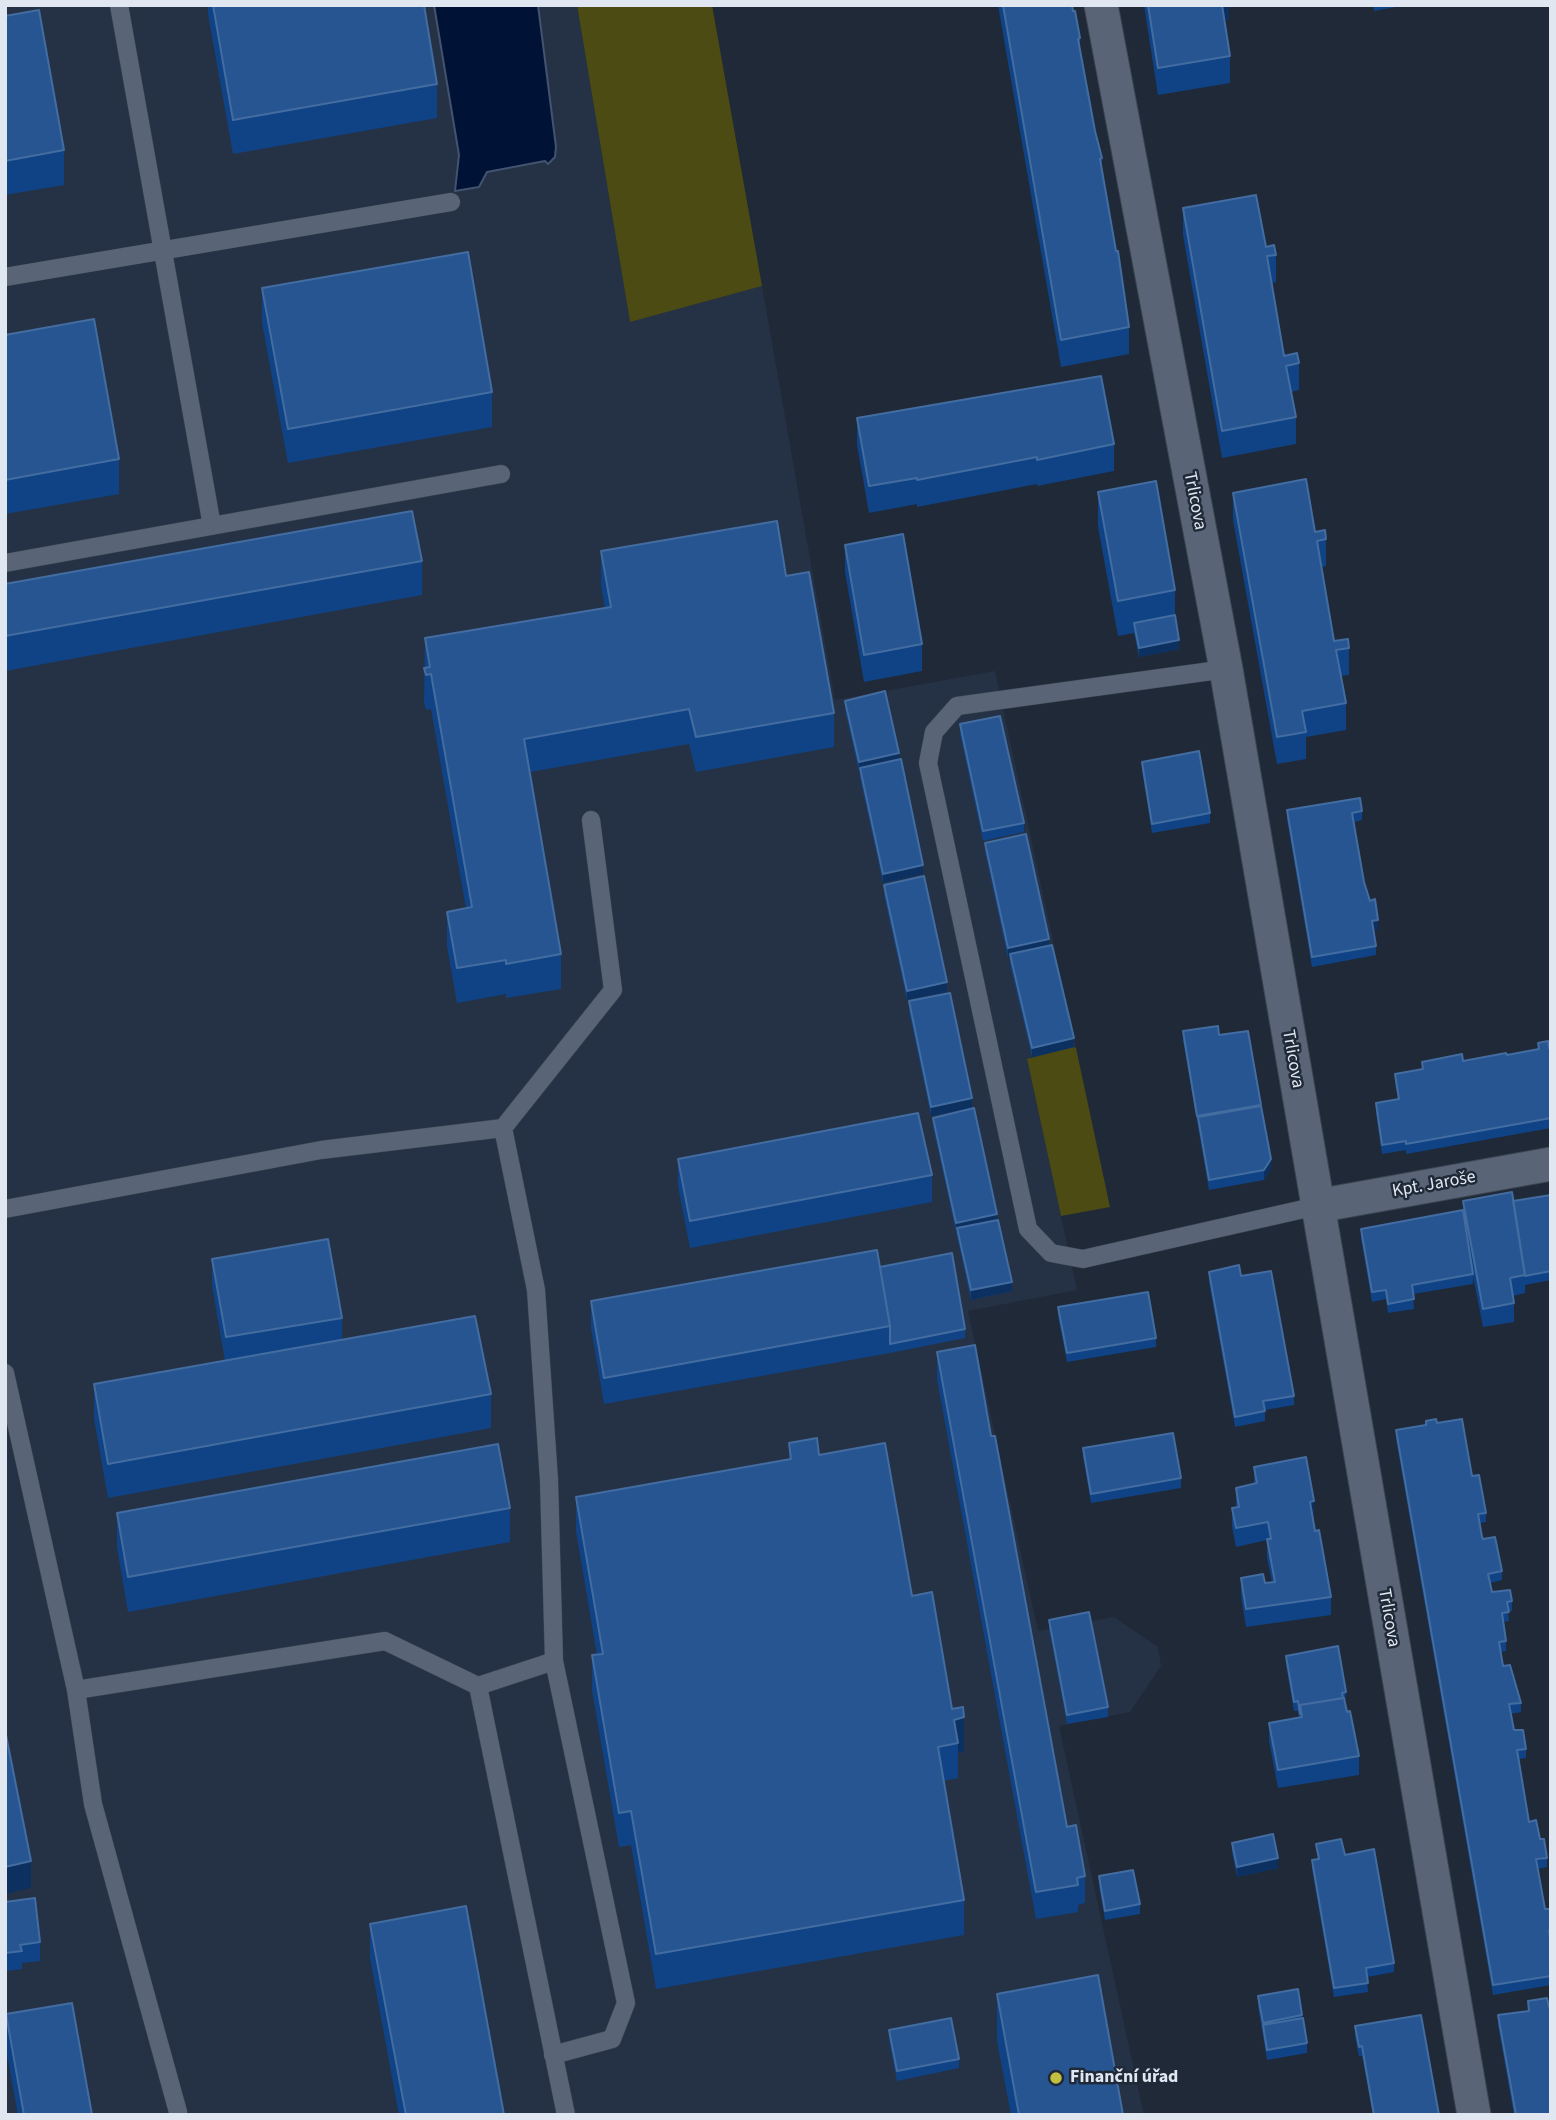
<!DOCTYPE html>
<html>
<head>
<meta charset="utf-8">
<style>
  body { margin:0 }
  #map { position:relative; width:1556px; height:2120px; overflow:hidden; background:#1f2938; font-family:"Source Sans 3",sans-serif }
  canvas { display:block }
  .frame { position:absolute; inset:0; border:7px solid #e0e7f1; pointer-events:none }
</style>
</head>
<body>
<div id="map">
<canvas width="1556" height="2120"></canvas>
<div class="frame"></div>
</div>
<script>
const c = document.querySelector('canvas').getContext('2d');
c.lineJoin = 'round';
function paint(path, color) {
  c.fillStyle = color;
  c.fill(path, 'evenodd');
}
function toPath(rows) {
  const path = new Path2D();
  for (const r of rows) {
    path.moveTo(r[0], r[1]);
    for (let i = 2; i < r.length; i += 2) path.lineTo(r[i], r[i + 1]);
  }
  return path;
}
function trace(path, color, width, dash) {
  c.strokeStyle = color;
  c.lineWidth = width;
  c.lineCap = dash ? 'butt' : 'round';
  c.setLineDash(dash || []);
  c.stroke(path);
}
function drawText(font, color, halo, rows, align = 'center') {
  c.font = font + ' "Source Sans 3",sans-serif';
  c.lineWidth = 5;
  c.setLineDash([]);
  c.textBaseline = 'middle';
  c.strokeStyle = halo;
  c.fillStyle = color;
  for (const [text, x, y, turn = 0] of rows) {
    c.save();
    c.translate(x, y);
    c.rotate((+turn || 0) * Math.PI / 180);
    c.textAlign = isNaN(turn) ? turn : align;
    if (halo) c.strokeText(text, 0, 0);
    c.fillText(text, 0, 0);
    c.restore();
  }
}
paint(toPath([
  [5,5,577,5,630,322,762,286,835,700,995,671,1076,1048,1073,1047,1027,1060,1077,1290,968,1311,1038,1631,1114,1617,1158,1647,1161,1666,1130,1712,1059,1726,1144,2115,5,2115]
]), '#253246');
paint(toPath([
  [577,5,712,5,762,286,630,322],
  [1074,1047,1076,1048,1110,1207,1061,1216,1027,1059]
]), '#4c4b13');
const water = toPath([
  [434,5,538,5,556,147,555,157,548,164,545,161,487,172,479,187,455,191,459,155,434,5]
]);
paint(water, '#001337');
trace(water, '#43536f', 2);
const service = toPath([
  [119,5,212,526],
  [5,277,451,202],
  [5,563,501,474],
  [1226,669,957,706,934,732,928,763,1028,1229,1051,1253,1083,1259,1317,1206],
  [5,1209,321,1150,503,1128,613,990,591,820],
  [5,1373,76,1690,93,1804,178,2112],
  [478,1686,554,1661,549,1480,536,1290,503,1128],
  [76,1690,385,1641,478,1686,566,2115],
  [553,2055,612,2039,626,2003,554,1661]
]);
const minor = toPath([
  [1101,5,1226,669,1474,2115],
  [1317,1206,1551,1164]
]);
trace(service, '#3d4551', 19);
trace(minor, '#3d4551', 35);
trace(service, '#596576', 18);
trace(minor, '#596576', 33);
paint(toPath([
  [208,5,424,5,437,84,437,118,233,154,208,14],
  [998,5,1072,5,1080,38,1080,51,1095,131,1102,158,1102,172,1129,327,1129,354,1061,367],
  [1144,5,1229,5,1229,18,1224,21,1230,56,1230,83,1158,95],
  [1373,5,1396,5,1396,7,1374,11],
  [5,16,64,150,64,185,5,195],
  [1183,208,1266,247,1276,255,1276,282,1272,283,1284,356,1299,363,1299,390,1291,392,1296,417,1296,444,1222,458,1183,235],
  [262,288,492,392,492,427,288,463,262,323],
  [5,335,119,459,119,494,5,514],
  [857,418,1114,444,1114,471,1037,486,1037,484,917,507,917,504,869,513,857,445],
  [1098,492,1175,590,1175,615,1179,649,1139,657,1134,633,1118,636,1098,527],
  [1233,493,1315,532,1326,539,1326,566,1322,567,1334,641,1349,648,1349,675,1341,676,1346,703,1346,730,1306,737,1306,759,1277,764,1233,520],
  [845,545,922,644,922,671,864,682,845,572],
  [601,551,786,576,834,713,834,747,696,772,689,744,530,772,561,954,561,989,506,998,506,994,457,1003,447,946,447,912,466,908,431,709,426,710,424,703,425,638,605,608,601,586],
  [422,561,422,595,5,671,5,584],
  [845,701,899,759,923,874,883,883,860,778,860,771,859,772,845,710],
  [960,724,1024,823,1024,832,983,841,960,734],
  [1142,762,1210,813,1210,823,1152,833,1142,771],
  [1287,810,1362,811,1362,820,1354,822,1364,882,1378,929,1373,930,1376,946,1376,955,1312,967,1287,819],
  [985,843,1049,945,1074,1047,1032,1057,1010,964,1010,957,1008,958,985,852],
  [884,885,947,992,907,1000,884,895],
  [909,1001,972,1108,931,1116,909,1011],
  [1183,1031,1219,1035,1248,1031,1271,1169,1264,1180,1209,1190,1183,1041],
  [1538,1043,1551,1047,1551,1128,1406,1154,1406,1150,1382,1154,1376,1113,1376,1103,1398,1099,1395,1083,1395,1074,1422,1069,1422,1062,1463,1061,1538,1050],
  [933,1118,997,1220,1012,1291,971,1300,933,1127],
  [678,1159,932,1175,932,1202,690,1248,678,1186],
  [1551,1194,1551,1280,1525,1285,1525,1293,1513,1296,1514,1303,1514,1322,1483,1327,1473,1276,1473,1284,1413,1294,1414,1309,1388,1313,1386,1299,1372,1302,1361,1239,1361,1229,1463,1210,1463,1201,1513,1201],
  [212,1259,342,1318,342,1340,491,1394,491,1428,108,1498,94,1419,94,1384,225,1361,212,1286],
  [880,1267,965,1329,965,1338,890,1353,604,1404,591,1328,591,1301],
  [1209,1272,1241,1276,1294,1396,1294,1405,1265,1410,1265,1421,1235,1427,1209,1282],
  [1058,1307,1156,1338,1156,1347,1067,1362,1058,1316],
  [937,1352,991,1436,1067,1827,1085,1876,1085,1903,1078,1905,1078,1912,1036,1919,937,1379],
  [1396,1430,1472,1476,1486,1513,1486,1522,1479,1523,1482,1537,1502,1571,1502,1580,1490,1583,1492,1592,1512,1601,1512,1611,1508,1611,1509,1621,1503,1622,1506,1641,1506,1651,1501,1652,1503,1666,1521,1703,1521,1712,1511,1714,1514,1730,1526,1749,1526,1758,1519,1759,1529,1822,1540,1839,1547,1858,1547,1867,1538,1869,1545,1909,1551,1909,1551,1985,1493,1995,1396,1439],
  [789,1443,819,1455,912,1596,952,1709,964,1752,958,1753,958,1778,943,1781,964,1900,964,1935,656,1989,631,1845,619,1847,592,1690,592,1655,597,1655,576,1531,576,1497,789,1460],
  [1083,1448,1181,1478,1181,1488,1091,1503,1083,1457],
  [1254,1467,1313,1519,1331,1597,1331,1615,1246,1627,1241,1596,1241,1578,1265,1583,1272,1582,1267,1558,1267,1540,1236,1547,1232,1527,1232,1508,1236,1507,1236,1488,1254,1484],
  [510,1508,510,1542,128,1612,117,1547,117,1513],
  [1049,1620,1108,1707,1108,1717,1067,1724,1049,1629],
  [1286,1656,1346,1692,1345,1702,1347,1712,1359,1756,1359,1775,1278,1788,1269,1741,1269,1723,1299,1717,1298,1711,1294,1711,1286,1665],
  [1232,1843,1278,1868,1237,1877,1232,1852],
  [1316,1844,1345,1855,1394,1963,1394,1972,1367,1977,1368,1992,1334,1997,1312,1869,1312,1860,1318,1859],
  [1099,1876,1140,1904,1140,1914,1105,1920,1099,1886],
  [5,1902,40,1942,40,1961,22,1963,22,1969,5,1971],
  [370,1924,504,2115,399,2115,370,1958],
  [997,1994,1123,2115,1011,2115,997,2041],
  [1258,1996,1302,2015,1307,2043,1307,2053,1267,2060,1258,2006],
  [1528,2001,1549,2007,1551,2115,1514,2115,1498,2025,1498,2015,1528,2011],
  [6,2014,92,2115,18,2115,6,2049],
  [1355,2026,1439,2115,1373,2115,1362,2056,1359,2056,1355,2036],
  [889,2030,959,2059,959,2068,897,2081,889,2040]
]), '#104385');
paint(toPath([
  [1220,5,1229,5,1229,18,1220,24],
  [1179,640,1179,649,1139,657,1139,648],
  [899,753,899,762,859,772,859,762],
  [923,865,923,874,883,883,883,874],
  [1378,920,1378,929,1372,931,1372,921],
  [1049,939,1049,949,1008,958,1008,948],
  [947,982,947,992,907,1000,907,991],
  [1074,1038,1074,1047,1032,1057,1032,1048],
  [972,1098,972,1108,931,1116,931,1107],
  [1271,1159,1271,1169,1264,1180,1264,1170],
  [997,1214,997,1223,957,1228,957,1232,956,1232,956,1223],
  [1012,1282,1012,1291,971,1300,971,1290],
  [1314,1501,1314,1519,1310,1502],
  [964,1717,964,1752,958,1753,958,1743,954,1720],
  [1278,1858,1278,1868,1237,1877,1237,1867],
  [31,1861,31,1888,5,1894,5,1867]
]), '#0c3161');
const building = toPath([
  [213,5,424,5,437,84,233,120,213,5],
  [1003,5,1072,5,1073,11,1075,11,1080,38,1078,39,1095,131,1102,158,1100,159,1116,251,1118,251,1129,327,1061,340,1003,5],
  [1148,5,1222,5,1230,56,1158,68,1148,5],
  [39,10,64,150,5,161,5,16,39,10],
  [1256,195,1266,247,1274,245,1276,255,1267,256,1284,356,1297,353,1299,363,1286,366,1296,417,1222,431,1183,208,1256,195],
  [468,252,492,392,288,429,262,288,468,252],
  [94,319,119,459,5,480,5,335,94,319],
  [1101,376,1114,444,1037,460,1037,457,917,480,917,478,869,486,857,418,1101,376],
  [1306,479,1315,532,1325,530,1326,539,1317,541,1334,641,1348,639,1349,648,1336,650,1346,703,1302,711,1306,732,1277,737,1233,493,1306,479],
  [1156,481,1175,590,1118,601,1098,492,1156,481],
  [412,511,422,561,5,636,5,584,412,511],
  [777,521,786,576,809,572,834,713,696,737,689,709,524,739,561,954,506,964,506,960,457,968,447,912,472,907,431,674,426,675,424,668,430,667,425,638,611,607,601,551,777,521],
  [903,534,922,644,864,655,845,545,903,534],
  [1175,615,1179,640,1139,648,1134,623,1175,615],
  [885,691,899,753,859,762,845,701,885,691],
  [1000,716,1024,823,983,831,960,724,1000,716],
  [1199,751,1210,813,1152,824,1142,762,1199,751],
  [901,759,923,865,883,874,860,768,901,759],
  [1360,798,1362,811,1352,813,1364,882,1370,901,1375,899,1378,920,1372,921,1376,946,1312,957,1287,810,1360,798],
  [1026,834,1049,939,1008,948,985,843,1026,834],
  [924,876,947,982,907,991,884,885,924,876],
  [1052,945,1074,1038,1032,1048,1010,954,1052,945],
  [950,993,972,1098,931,1107,909,1001,950,993],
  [1218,1026,1219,1035,1248,1031,1261,1105,1197,1116,1183,1031,1218,1026],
  [1548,1041,1549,1048,1551,1047,1551,1118,1406,1144,1406,1141,1382,1145,1376,1103,1399,1099,1395,1074,1423,1069,1422,1062,1462,1054,1463,1061,1506,1053,1507,1055,1539,1049,1538,1043,1548,1041],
  [1261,1106,1271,1159,1264,1170,1209,1180,1198,1117,1261,1106],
  [974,1108,997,1214,956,1223,933,1118,974,1108],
  [918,1113,932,1175,690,1221,678,1159,918,1113],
  [1512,1192,1525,1275,1510,1278,1514,1303,1483,1309,1463,1201,1512,1192],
  [1551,1195,1551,1271,1525,1276,1513,1201,1551,1195],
  [1463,1210,1473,1274,1412,1285,1414,1299,1388,1304,1386,1290,1372,1292,1361,1229,1463,1210],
  [998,1220,1012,1282,971,1290,957,1228,998,1220],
  [328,1239,342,1318,226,1337,212,1259,328,1239],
  [877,1250,890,1326,604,1378,591,1301,877,1250],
  [952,1253,965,1329,890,1344,890,1326,880,1267,952,1253],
  [1239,1265,1241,1276,1271,1271,1294,1396,1263,1401,1265,1411,1235,1417,1209,1272,1239,1265],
  [1148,1292,1156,1338,1067,1353,1058,1307,1148,1292],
  [475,1316,491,1394,108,1464,94,1384,475,1316],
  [975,1345,991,1436,995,1436,1067,1827,1076,1825,1085,1876,1077,1878,1078,1885,1036,1892,937,1352,975,1345],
  [1436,1419,1437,1423,1462,1419,1472,1476,1479,1475,1486,1513,1478,1514,1482,1537,1483,1539,1495,1537,1502,1571,1488,1574,1492,1592,1510,1590,1512,1601,1507,1602,1509,1612,1502,1613,1506,1641,1499,1642,1503,1666,1510,1665,1521,1703,1509,1704,1514,1730,1523,1730,1526,1749,1517,1750,1529,1822,1536,1820,1540,1839,1544,1839,1547,1858,1536,1859,1545,1909,1551,1909,1551,1930,1549,1930,1551,1943,1551,1976,1493,1985,1396,1430,1426,1425,1426,1421,1436,1419],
  [1173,1433,1181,1478,1091,1494,1083,1448,1173,1433],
  [817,1438,819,1455,885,1443,912,1596,932,1592,952,1709,963,1707,964,1717,954,1720,958,1743,938,1747,964,1900,656,1954,631,1811,619,1813,592,1655,603,1654,576,1497,791,1459,789,1443,817,1438],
  [498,1444,510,1508,128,1577,117,1513,498,1444],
  [1306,1457,1314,1501,1310,1502,1315,1531,1319,1530,1331,1597,1246,1609,1241,1578,1263,1574,1265,1583,1275,1582,1267,1539,1271,1539,1268,1522,1236,1528,1232,1508,1239,1507,1236,1488,1257,1483,1254,1467,1306,1457],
  [1089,1612,1108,1707,1067,1715,1049,1620,1089,1612],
  [1338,1646,1346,1692,1342,1693,1343,1698,1300,1705,1300,1714,1298,1701,1294,1702,1286,1656,1338,1646],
  [1344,1698,1347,1712,1350,1711,1359,1756,1278,1770,1269,1723,1302,1717,1300,1705,1344,1698],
  [5,1730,31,1861,5,1867,5,1730],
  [1273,1834,1278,1858,1237,1867,1232,1843,1273,1834],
  [1341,1839,1345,1855,1374,1849,1394,1963,1366,1968,1368,1983,1334,1988,1312,1860,1319,1859,1316,1844,1341,1839],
  [1133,1870,1140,1904,1105,1911,1099,1876,1133,1870],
  [35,1898,40,1942,20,1945,22,1951,5,1953,5,1902,35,1898],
  [466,1906,504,2115,406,2115,370,1924,466,1906],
  [1098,1975,1123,2115,1019,2115,997,1994,1098,1975],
  [1298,1989,1302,2015,1263,2023,1258,1996,1298,1989],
  [1547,1998,1549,2007,1551,2007,1551,2115,1516,2115,1498,2015,1529,2011,1528,2001,1547,1998],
  [72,2003,92,2115,24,2115,6,2014,72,2003],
  [1421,2015,1439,2115,1374,2115,1362,2046,1359,2047,1355,2026,1421,2015],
  [951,2018,959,2059,897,2071,889,2030,951,2018],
  [1303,2018,1307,2043,1267,2050,1263,2025,1303,2018]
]);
paint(building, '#265591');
trace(building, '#436ca0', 2);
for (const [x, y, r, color] of [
  [1056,2078,7,"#c1be40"]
]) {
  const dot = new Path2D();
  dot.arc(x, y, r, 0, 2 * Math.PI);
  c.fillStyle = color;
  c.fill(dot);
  trace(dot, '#1f2938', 2.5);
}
drawText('18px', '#e0e7f1', '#1f2938', [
  ["Trlicova",1194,501,79],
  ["Trlicova",1292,1059,80],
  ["Kpt. Jaroše",1434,1185,-10],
  ["Trlicova",1388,1618,80]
]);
drawText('bold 18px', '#e0e7f1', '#1f2938', [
  ["Finanční úřad",1070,2078]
], 'left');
</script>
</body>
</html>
